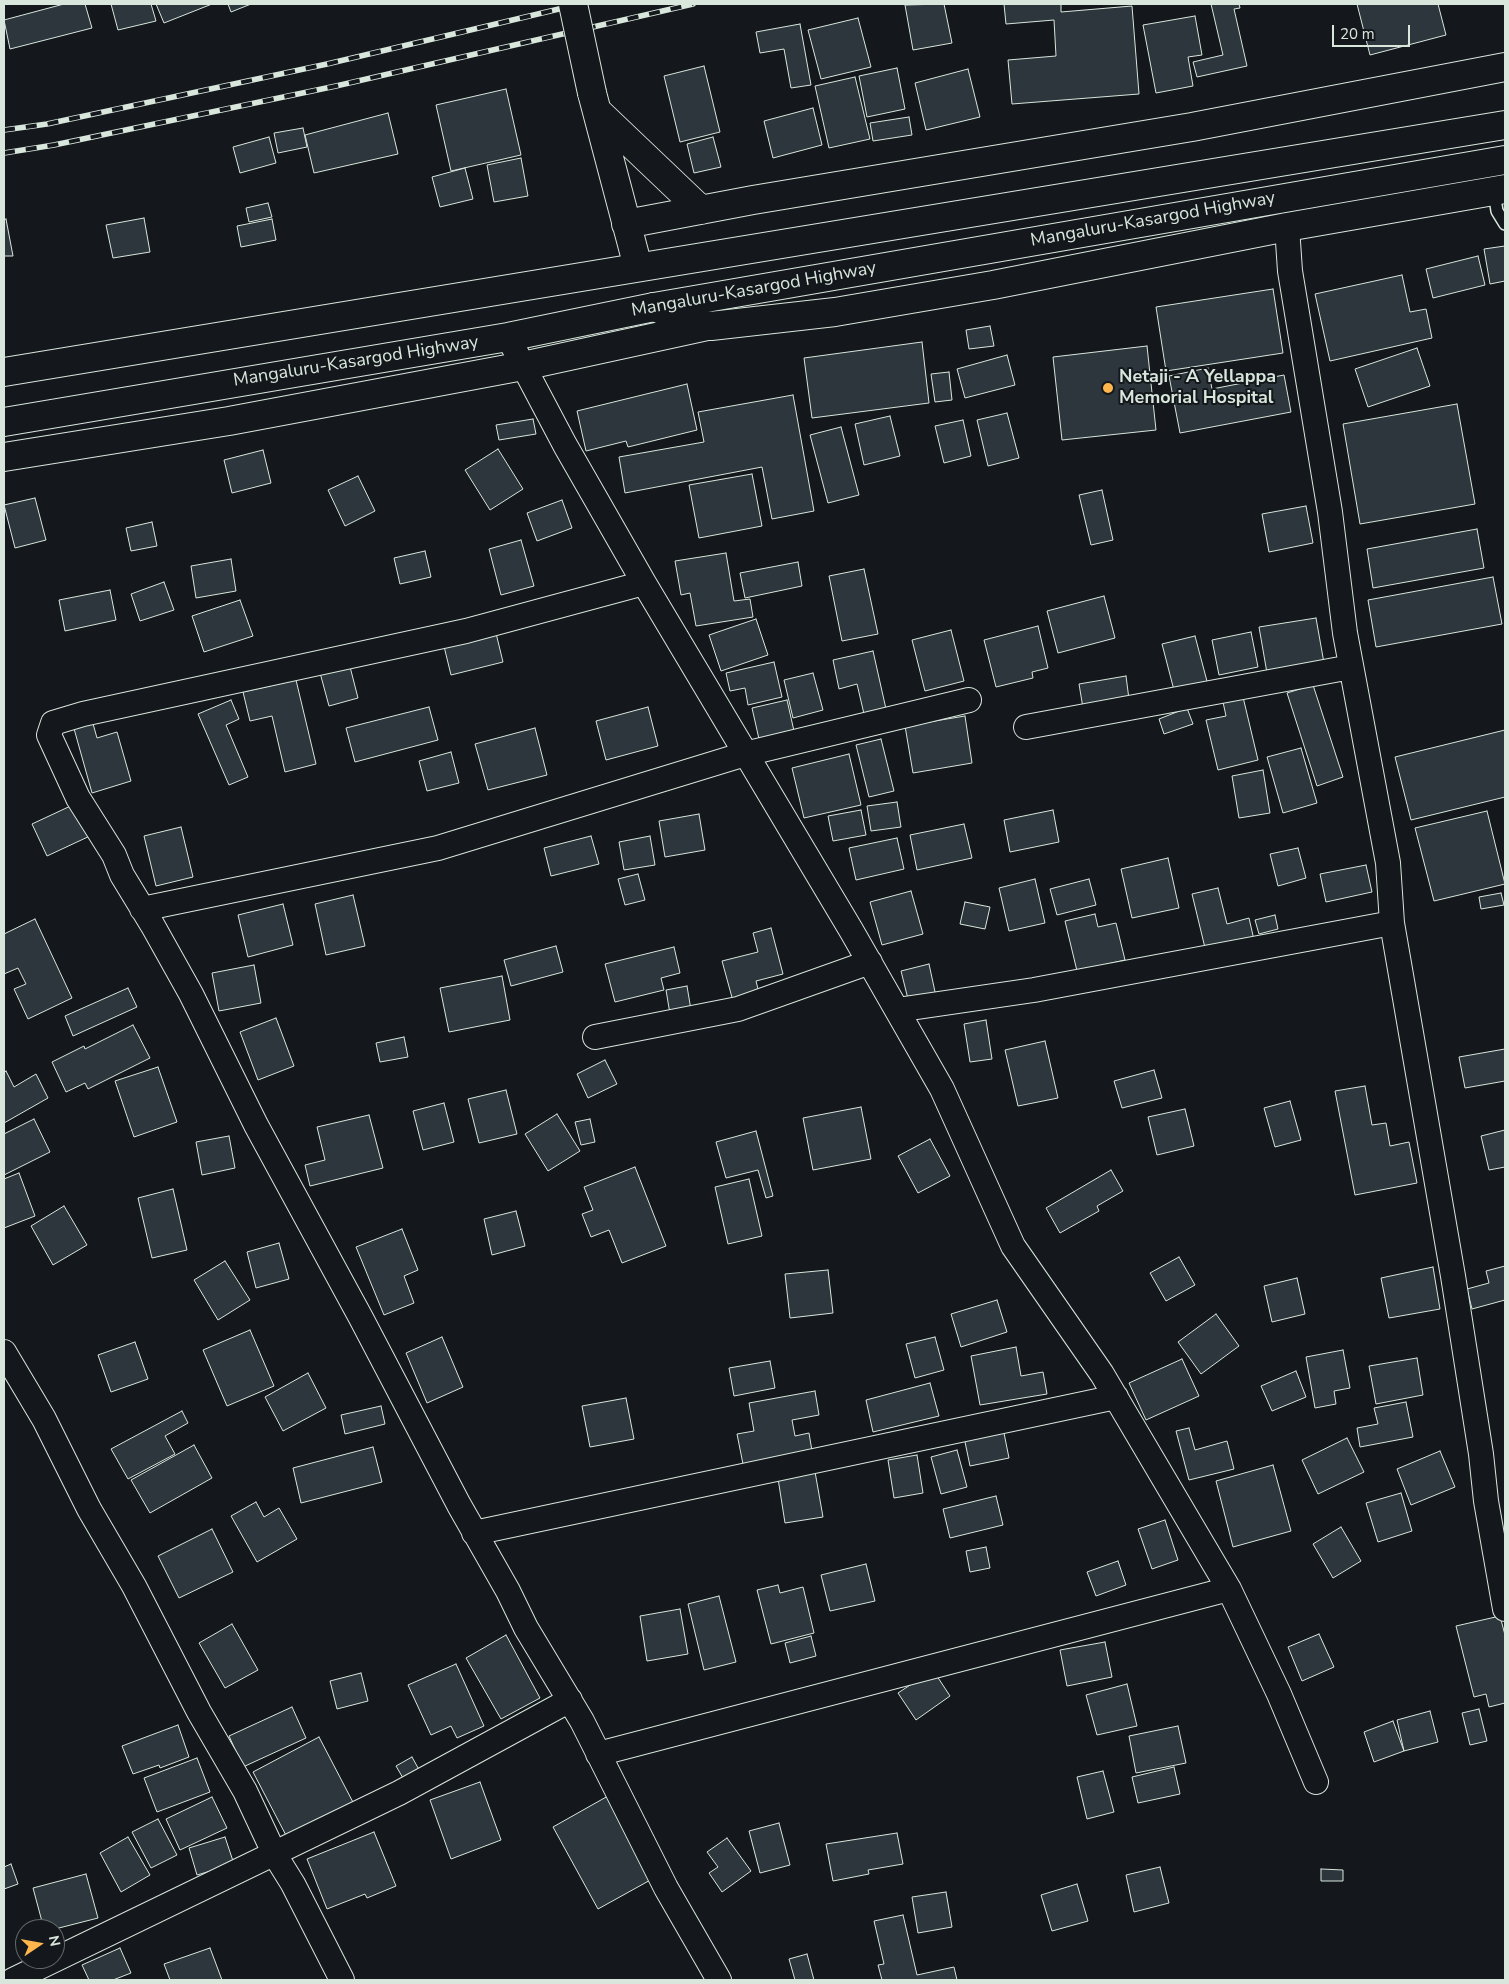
<!DOCTYPE html>
<html>
<head>
<meta charset="utf-8">
<style>
  body { margin:0 }
  #map { position:relative; width:1509px; height:1984px; overflow:hidden; background:#14181c; font-family:"Nunito Sans",sans-serif }
  canvas { display:block }
  .frame { position:absolute; inset:0; border:5px solid #d8e6dc; pointer-events:none }
  .north { position:absolute; left:15px; top:1919px; width:50px; height:50px; box-sizing:border-box; background:#14181c; border:1px solid #626a69; border-radius:50%; rotate:78deg; font-size:14px; font-weight:700; line-height:20px; text-align:center; color:#d8e6dc }
  .north::after { content:''; display:block; margin:auto; width:18px; height:22px; background:#ffb74d; clip-path:polygon(50% 0,100% 100%,50% 72%,0 100%) }
  .scale { position:absolute; left:1332px; top:25px; width:78px; height:22px; box-sizing:border-box; border:2px solid #d8e6dc; border-top:0; padding-left:6px; font-size:15px; line-height:18px; white-space:nowrap; color:#d8e6dc; -webkit-text-stroke:4px #14181c; paint-order:stroke }
</style>
</head>
<body>
<div id="map">
<canvas width="1509" height="1984"></canvas>
<div class="frame"></div>
<div class="north">N</div>
<div class="scale">20 m</div>
</div>
<script>
const c = document.querySelector('canvas').getContext('2d');
c.lineJoin = 'round';
function paint(path, color) {
  c.fillStyle = color;
  c.fill(path, 'evenodd');
}
function toPath(rows) {
  const path = new Path2D();
  for (const r of rows) {
    path.moveTo(r[0], r[1]);
    for (let i = 2; i < r.length; i += 2) path.lineTo(r[i], r[i + 1]);
  }
  return path;
}
function trace(path, color, width, dash) {
  c.strokeStyle = color;
  c.lineWidth = width;
  c.lineCap = dash ? 'butt' : 'round';
  c.setLineDash(dash || []);
  c.stroke(path);
}
function drawText(font, color, halo, rows, align = 'center') {
  c.font = font + ' "Nunito Sans",sans-serif';
  c.lineWidth = 4;
  c.setLineDash([]);
  c.textBaseline = 'middle';
  c.strokeStyle = halo;
  c.fillStyle = color;
  for (const [text, x, y, turn = 0] of rows) {
    c.save();
    c.translate(x, y);
    c.rotate((+turn || 0) * Math.PI / 180);
    c.textAlign = isNaN(turn) ? turn : align;
    if (halo) c.strokeText(text, 0, 0);
    c.fillText(text, 0, 0);
    c.restore();
  }
}
const building = toPath([
  [64,4,85,4,92,28,10,49,4,20,64,4],
  [111,4,151,4,156,21,118,30,111,4],
  [156,4,212,4,164,23,156,4],
  [228,4,251,4,231,12,228,4],
  [944,4,952,43,913,50,905,5,944,4],
  [1004,4,1061,4,1061,12,1132,6,1139,94,1012,104,1008,60,1056,56,1054,20,1006,24,1004,4],
  [1211,4,1239,4,1240,8,1234,9,1247,66,1197,77,1193,62,1223,55,1211,4],
  [1357,4,1438,4,1446,35,1370,55,1357,4],
  [1195,16,1202,55,1188,57,1193,86,1156,93,1143,25,1195,16],
  [858,18,871,67,821,79,808,30,858,18],
  [800,24,811,85,791,88,784,49,760,53,756,32,800,24],
  [704,66,720,132,680,142,664,76,704,66],
  [897,68,905,109,867,117,859,76,897,68],
  [968,69,980,117,926,130,915,83,968,69],
  [855,77,870,139,829,148,815,86,855,77],
  [506,89,521,155,451,171,436,105,506,89],
  [813,108,822,145,773,158,764,121,813,108],
  [388,113,398,154,314,173,305,135,388,113],
  [909,117,912,135,873,141,870,123,909,117],
  [303,128,307,147,278,153,274,133,303,128],
  [269,137,276,163,240,173,233,147,269,137],
  [713,137,721,167,694,173,687,144,713,137],
  [521,158,528,196,494,202,487,165,521,158],
  [465,168,473,199,440,207,432,177,465,168],
  [268,203,272,217,249,222,246,208,268,203],
  [144,218,150,252,113,258,106,225,144,218],
  [6,219,13,256,4,256,4,220,6,219],
  [272,219,276,240,241,247,237,226,272,219],
  [1505,246,1505,281,1490,284,1484,249,1505,246],
  [1478,256,1485,285,1433,298,1426,269,1478,256],
  [1402,275,1410,312,1426,309,1432,338,1330,361,1315,294,1402,275],
  [1273,289,1283,353,1166,371,1156,307,1273,289],
  [990,326,994,346,969,349,966,330,990,326],
  [922,342,929,403,812,418,804,358,922,342],
  [1147,346,1156,430,1062,440,1053,357,1147,346],
  [1417,348,1430,386,1368,407,1355,369,1417,348],
  [1007,355,1015,385,965,398,957,369,1007,355],
  [1208,368,1212,389,1284,375,1291,412,1180,433,1169,376,1208,368],
  [949,372,952,400,935,402,931,374,949,372],
  [687,384,697,430,628,447,626,441,586,451,577,411,687,384],
  [793,395,814,511,772,519,762,467,625,493,619,457,704,442,698,412,793,395],
  [1457,404,1475,504,1360,524,1343,424,1457,404],
  [1007,413,1019,458,988,466,977,420,1007,413],
  [890,416,900,456,864,465,855,424,890,416],
  [533,419,536,434,499,440,496,425,533,419],
  [963,420,971,456,944,463,935,426,963,420],
  [841,427,859,495,828,503,810,435,841,427],
  [498,449,523,489,490,510,465,470,498,449],
  [263,450,271,483,232,493,224,460,263,450],
  [752,474,762,526,699,538,689,485,752,474],
  [358,476,375,511,345,526,328,490,358,476],
  [1102,490,1113,540,1091,545,1079,495,1102,490],
  [35,498,46,540,15,548,4,505,35,498],
  [562,500,572,528,537,541,527,513,562,500],
  [1306,506,1313,543,1269,552,1262,514,1306,506],
  [152,522,157,546,131,551,126,528,152,522],
  [1477,529,1484,568,1373,588,1367,549,1477,529],
  [521,540,534,586,501,595,489,549,521,540],
  [425,551,431,577,400,584,394,558,425,551],
  [726,553,734,601,750,599,753,617,696,626,690,593,681,595,675,561,726,553],
  [231,559,236,591,196,598,191,566,231,559],
  [798,562,802,586,745,598,740,573,798,562],
  [864,569,878,634,842,641,829,576,864,569],
  [1493,577,1502,624,1376,647,1368,600,1493,577],
  [164,582,174,610,140,621,131,594,164,582],
  [110,590,116,620,65,631,59,600,110,590],
  [1104,596,1115,638,1058,653,1047,611,1104,596],
  [240,600,253,636,204,652,192,616,240,600],
  [1316,618,1324,663,1267,673,1259,627,1316,618],
  [756,619,768,655,721,671,709,635,756,619],
  [494,625,503,662,451,675,442,638,494,625],
  [1038,626,1048,668,1032,672,1033,678,996,687,984,640,1038,626],
  [951,630,964,681,925,691,912,640,951,630],
  [1251,632,1258,667,1219,675,1212,640,1251,632],
  [1195,636,1208,685,1175,694,1162,644,1195,636],
  [346,651,358,698,329,706,316,658,346,651],
  [873,651,886,709,864,714,857,684,839,689,833,660,873,651],
  [774,662,782,697,748,705,745,688,730,691,726,673,774,662],
  [813,673,823,710,793,718,784,680,813,673],
  [1126,676,1130,707,1084,714,1079,684,1126,676],
  [296,680,316,764,285,772,272,716,250,721,243,692,296,680],
  [1313,685,1343,777,1317,786,1287,693,1313,685],
  [1243,697,1258,760,1218,770,1206,720,1226,716,1223,702,1243,697],
  [231,700,239,719,226,725,248,777,229,785,198,714,231,700],
  [787,700,794,731,759,739,752,708,787,700],
  [429,707,438,740,355,762,346,728,429,707],
  [648,707,658,746,606,760,596,721,648,707],
  [1187,708,1193,724,1164,734,1159,719,1187,708],
  [965,716,972,763,913,773,905,726,965,716],
  [92,720,97,738,117,732,131,781,92,793,73,725,92,720],
  [535,728,547,775,488,790,475,744,535,728],
  [1505,730,1505,797,1411,820,1395,757,1505,730],
  [881,739,894,791,869,797,856,745,881,739],
  [1301,748,1317,803,1283,813,1267,757,1301,748],
  [451,752,459,783,427,791,419,761,451,752],
  [849,754,861,805,804,818,792,768,849,754],
  [1263,770,1270,813,1239,818,1232,776,1263,770],
  [897,802,901,827,871,831,867,806,897,802],
  [77,803,92,835,47,856,32,824,77,803],
  [861,810,866,835,833,841,828,816,861,810],
  [1053,810,1059,842,1010,852,1004,820,1053,810],
  [1487,811,1505,884,1434,901,1415,828,1487,811],
  [699,814,705,850,665,857,659,821,699,814],
  [964,824,972,858,917,870,910,835,964,824],
  [181,827,193,877,156,886,144,836,181,827],
  [591,836,599,864,551,876,544,848,591,836],
  [650,836,655,865,624,870,619,842,650,836],
  [897,838,904,869,856,880,849,848,897,838],
  [1298,848,1306,878,1278,886,1270,854,1298,848],
  [1168,858,1179,908,1132,918,1121,869,1168,858],
  [1366,865,1372,892,1326,902,1320,874,1366,865],
  [638,874,645,900,625,905,618,879,638,874],
  [1035,879,1045,923,1009,931,999,888,1035,879],
  [1089,879,1096,905,1057,915,1050,889,1089,879],
  [1218,888,1227,924,1249,918,1254,940,1206,952,1192,894,1218,888],
  [911,891,923,934,882,945,870,902,911,891],
  [1501,893,1504,905,1481,909,1479,897,1501,893],
  [353,895,365,946,326,955,315,904,353,895],
  [965,902,990,907,985,929,960,924,965,902],
  [283,904,293,945,248,957,238,915,283,904],
  [1095,914,1098,927,1116,923,1125,960,1077,971,1065,921,1095,914],
  [1275,915,1278,929,1259,934,1255,920,1275,915],
  [35,919,72,998,28,1019,14,989,26,984,18,968,4,974,4,934,35,919],
  [771,928,783,974,756,981,762,1005,736,1012,722,961,758,952,753,933,771,928],
  [556,946,563,972,511,986,504,960,556,946],
  [674,947,680,973,661,978,664,990,615,1002,605,964,674,947],
  [929,964,937,1001,910,1007,901,971,929,964],
  [254,965,261,1003,219,1011,212,973,254,965],
  [502,976,510,1020,449,1032,440,988,502,976],
  [687,986,691,1010,670,1014,666,990,687,986],
  [128,988,137,1007,73,1036,65,1016,128,988],
  [276,1018,294,1066,258,1080,240,1032,276,1018],
  [986,1020,992,1059,970,1062,964,1024,986,1020],
  [133,1025,150,1058,88,1089,85,1083,66,1092,52,1062,84,1046,85,1049,133,1025],
  [404,1037,408,1057,380,1062,376,1043,404,1037],
  [1045,1041,1058,1098,1018,1106,1005,1050,1045,1041],
  [1505,1049,1505,1081,1465,1088,1459,1057,1505,1049],
  [605,1060,617,1084,588,1098,577,1074,605,1060],
  [158,1067,177,1122,134,1137,115,1081,158,1067],
  [1154,1070,1162,1098,1122,1108,1114,1081,1154,1070],
  [6,1071,14,1087,36,1074,48,1098,4,1123,4,1073,6,1071],
  [1365,1086,1372,1125,1386,1123,1390,1146,1409,1142,1417,1183,1355,1195,1335,1091,1365,1086],
  [506,1090,517,1134,479,1143,468,1099,506,1090],
  [1290,1101,1301,1140,1275,1147,1264,1108,1290,1101],
  [444,1103,454,1142,423,1150,413,1111,444,1103],
  [861,1107,871,1159,813,1170,803,1118,861,1107],
  [1185,1109,1194,1146,1157,1155,1148,1117,1185,1109],
  [557,1114,580,1151,548,1171,525,1134,557,1114],
  [369,1115,383,1168,310,1186,305,1165,325,1160,317,1127,369,1115],
  [34,1119,50,1152,4,1175,4,1134,34,1119],
  [590,1119,595,1142,581,1145,575,1122,590,1119],
  [1505,1130,1505,1167,1489,1170,1481,1136,1505,1130],
  [756,1131,773,1196,766,1198,758,1170,726,1178,716,1142,756,1131],
  [229,1136,235,1168,202,1175,196,1142,229,1136],
  [930,1139,950,1176,918,1193,898,1156,930,1139],
  [635,1167,666,1246,622,1263,609,1230,591,1237,582,1214,593,1210,584,1187,635,1167],
  [1111,1170,1123,1191,1097,1206,1099,1211,1060,1233,1046,1208,1111,1170],
  [19,1173,35,1216,4,1228,4,1179,19,1173],
  [749,1179,762,1236,728,1244,715,1187,749,1179],
  [173,1189,187,1250,152,1258,138,1198,173,1189],
  [64,1206,87,1245,53,1265,31,1226,64,1206],
  [516,1211,525,1246,492,1255,484,1219,516,1211],
  [402,1229,418,1270,404,1276,414,1303,384,1315,356,1247,402,1229],
  [279,1243,289,1279,256,1288,247,1252,279,1243],
  [1179,1257,1195,1285,1166,1301,1150,1273,1179,1257],
  [225,1261,250,1300,218,1320,194,1280,225,1261],
  [1505,1266,1505,1300,1472,1309,1467,1289,1489,1283,1486,1271,1505,1266],
  [1433,1267,1440,1309,1389,1318,1381,1278,1433,1267],
  [828,1270,833,1313,790,1318,785,1274,828,1270],
  [1297,1278,1305,1314,1272,1322,1264,1286,1297,1278],
  [997,1300,1007,1332,961,1347,951,1314,997,1300],
  [1216,1314,1239,1346,1201,1374,1178,1342,1216,1314],
  [250,1330,274,1386,227,1406,203,1350,250,1330],
  [442,1337,463,1387,427,1403,406,1353,442,1337],
  [935,1337,944,1370,915,1378,906,1344,935,1337],
  [135,1342,148,1379,111,1392,98,1355,135,1342],
  [1016,1347,1021,1376,1043,1372,1047,1394,980,1405,971,1356,1016,1347],
  [1343,1350,1350,1388,1334,1391,1336,1404,1315,1408,1306,1357,1343,1350],
  [1417,1358,1423,1395,1376,1404,1369,1366,1417,1358],
  [1182,1359,1199,1396,1146,1420,1129,1383,1182,1359],
  [770,1361,775,1388,734,1396,729,1368,770,1361],
  [1296,1371,1306,1397,1272,1411,1261,1386,1296,1371],
  [308,1373,326,1408,283,1431,265,1397,308,1373],
  [930,1383,939,1416,873,1432,866,1400,930,1383],
  [815,1391,819,1415,792,1420,795,1436,809,1433,812,1451,743,1464,737,1434,754,1431,749,1403,815,1391],
  [626,1398,634,1439,590,1447,582,1406,626,1398],
  [1406,1402,1413,1437,1360,1447,1357,1428,1378,1424,1374,1408,1406,1402],
  [381,1406,385,1424,345,1434,341,1415,381,1406],
  [182,1411,188,1423,165,1436,175,1454,128,1479,111,1449,182,1411],
  [1003,1428,1009,1458,970,1466,964,1437,1003,1428],
  [1189,1428,1195,1450,1227,1441,1234,1469,1189,1480,1176,1431,1189,1428],
  [1347,1438,1364,1472,1318,1494,1302,1460,1347,1438],
  [194,1445,212,1478,150,1513,131,1480,194,1445],
  [373,1447,382,1482,301,1503,293,1468,373,1447],
  [957,1450,967,1487,941,1494,931,1457,957,1450],
  [1440,1451,1455,1487,1411,1505,1397,1469,1440,1451],
  [917,1455,923,1493,894,1498,888,1460,917,1455],
  [1273,1465,1291,1531,1233,1547,1216,1481,1273,1465],
  [814,1466,823,1517,785,1523,777,1472,814,1466],
  [1401,1493,1412,1531,1378,1542,1366,1503,1401,1493],
  [996,1496,1003,1525,950,1538,943,1509,996,1496],
  [256,1502,264,1517,279,1508,297,1539,257,1562,231,1516,256,1502],
  [1165,1520,1178,1560,1152,1569,1138,1529,1165,1520],
  [1341,1527,1361,1561,1333,1578,1313,1544,1341,1527],
  [212,1529,233,1572,179,1598,158,1556,212,1529],
  [986,1547,990,1568,970,1572,966,1551,986,1547],
  [1118,1561,1126,1585,1096,1596,1087,1572,1118,1561],
  [866,1564,875,1601,830,1611,821,1575,866,1564],
  [778,1585,780,1593,803,1587,814,1633,771,1644,757,1590,778,1585],
  [719,1596,736,1662,704,1670,688,1604,719,1596],
  [680,1609,688,1654,647,1661,640,1616,680,1609],
  [1500,1616,1505,1635,1505,1703,1489,1707,1486,1694,1474,1697,1456,1626,1500,1616],
  [232,1624,258,1670,225,1688,199,1643,232,1624],
  [1319,1634,1334,1667,1302,1681,1288,1647,1319,1634],
  [506,1635,540,1698,501,1719,466,1658,506,1635],
  [811,1636,816,1656,790,1663,785,1643,811,1636],
  [1105,1642,1112,1677,1067,1686,1060,1650,1105,1642],
  [456,1664,484,1726,457,1738,451,1726,431,1735,408,1685,456,1664],
  [933,1670,950,1696,916,1720,898,1693,933,1670],
  [361,1673,368,1701,337,1709,330,1681,361,1673],
  [1127,1684,1137,1726,1097,1735,1086,1695,1127,1684],
  [292,1707,306,1738,243,1767,229,1736,292,1707],
  [1479,1709,1487,1741,1470,1745,1462,1713,1479,1709],
  [1430,1711,1438,1742,1404,1751,1397,1720,1430,1711],
  [1393,1721,1404,1751,1374,1762,1364,1732,1393,1721],
  [178,1725,189,1757,160,1768,159,1765,133,1774,122,1746,178,1725],
  [1178,1726,1186,1763,1136,1773,1129,1736,1178,1726],
  [319,1737,356,1808,290,1843,253,1772,319,1737],
  [412,1757,422,1775,407,1785,396,1766,412,1757],
  [197,1758,210,1792,157,1812,144,1778,197,1758],
  [1174,1767,1180,1794,1138,1803,1132,1777,1174,1767],
  [1103,1771,1114,1812,1087,1819,1077,1777,1103,1771],
  [480,1782,501,1840,451,1859,430,1800,480,1782],
  [608,1796,654,1878,598,1909,553,1827,608,1796],
  [212,1797,227,1828,180,1850,166,1819,212,1797],
  [158,1819,177,1855,151,1868,132,1832,158,1819],
  [779,1823,790,1865,760,1873,749,1831,779,1823],
  [374,1832,396,1886,367,1898,365,1894,327,1909,307,1859,374,1832],
  [897,1833,903,1864,868,1870,869,1874,833,1881,826,1844,897,1833],
  [128,1837,150,1875,121,1892,100,1853,128,1837],
  [225,1837,234,1864,197,1875,189,1848,225,1837],
  [727,1838,751,1871,722,1892,709,1873,718,1867,707,1852,727,1838],
  [11,1864,18,1884,4,1889,4,1867,11,1864],
  [1160,1867,1169,1903,1134,1912,1126,1875,1160,1867],
  [1321,1869,1343,1870,1343,1881,1321,1881,1321,1869],
  [86,1874,98,1918,55,1929,44,1929,33,1888,86,1874],
  [1077,1884,1088,1921,1052,1931,1041,1895,1077,1884],
  [946,1892,952,1927,918,1933,912,1897,946,1892],
  [903,1915,917,1975,954,1967,957,1980,882,1980,878,1965,884,1964,874,1921,903,1915],
  [120,1948,131,1973,113,1980,89,1980,82,1965,120,1948],
  [210,1948,222,1980,170,1980,164,1964,210,1948],
  [807,1954,814,1980,795,1980,789,1959,807,1954]
]);
paint(building, '#2c363c');
trace(building, '#d8e6dc', 1);
const lane = toPath([
  [1494,192,1497,211,1505,224]
]);
const street = toPath([
  [1287,227,1290,271,1330,512,1345,633,1388,863,1392,923,1453,1276,1481,1454,1486,1501,1505,1609],
  [508,337,565,445,644,583,851,930,942,1089,1013,1246,1102,1374,1229,1589,1279,1694,1316,1782],
  [644,583,466,631,83,714,53,723,49,735,78,798,114,855,122,875,153,926,191,994,256,1125,361,1318,459,1505,508,1591,526,1628,582,1721,666,1888,719,1980],
  [1026,727,1351,667],
  [142,909,438,848,745,754,969,700],
  [897,1010,1034,990,1392,923],
  [595,1037,738,1009,870,962],
  [4,1352,44,1419,89,1509,134,1586,199,1712,245,1791,275,1855,293,1884,342,1980],
  [474,1533,1116,1397],
  [598,1754,1229,1589],
  [13,1980,399,1793,570,1700]
]);
const secondary = toPath([
  [592,93,638,267],
  [597,111,701,210],
  [626,224,753,200,1192,127,1505,67],
  [654,307,701,324,711,326,835,312,993,285,1287,227,1505,189],
  [4,457,229,421,523,366,707,326]
]);
const highway = toPath([
  [4,372,1505,125],
  [4,422,508,337,654,307,1505,160]
]);
trace(lane, '#d8e6dc', 14);
trace(street, '#d8e6dc', 26);
trace(secondary, '#d8e6dc', 30);
trace(highway, '#d8e6dc', 30);
trace(lane, '#14181c', 11);
trace(street, '#14181c', 24);
trace(secondary, '#14181c', 28);
trace(highway, '#14181c', 28);
const rail = toPath([
  [4,130,47,124,327,64,580,4],
  [4,153,54,145,336,86,693,4]
]);
trace(rail, '#d8e6dc', 5.5);
trace(rail, '#14181c', 4, [11]);
const secondaryBridge = toPath([
  [573,4,592,93]
]);
trace(secondaryBridge, '#d8e6dc', 30, []);
trace(secondaryBridge, '#14181c', 28);
for (const [x, y, r, color] of [
  [1108,388,6,"#ffb74d"]
]) {
  const dot = new Path2D();
  dot.arc(x, y, r, 0, 2 * Math.PI);
  c.fillStyle = color;
  c.fill(dot);
  trace(dot, '#14181c', 2);
}
drawText('18px', '#d8e6dc', '#14181c', [
  ["Mangaluru-Kasargod Highway",1153,220,-10],
  ["Mangaluru-Kasargod Highway",754,290,-10],
  ["Mangaluru-Kasargod Highway",356,362,-9]
]);
drawText('bold 18px', '#d8e6dc', '#14181c', [
  ["Netaji - A Yellappa",1119,378],
  ["Memorial Hospital",1119,399]
], 'left');
</script>
</body>
</html>
